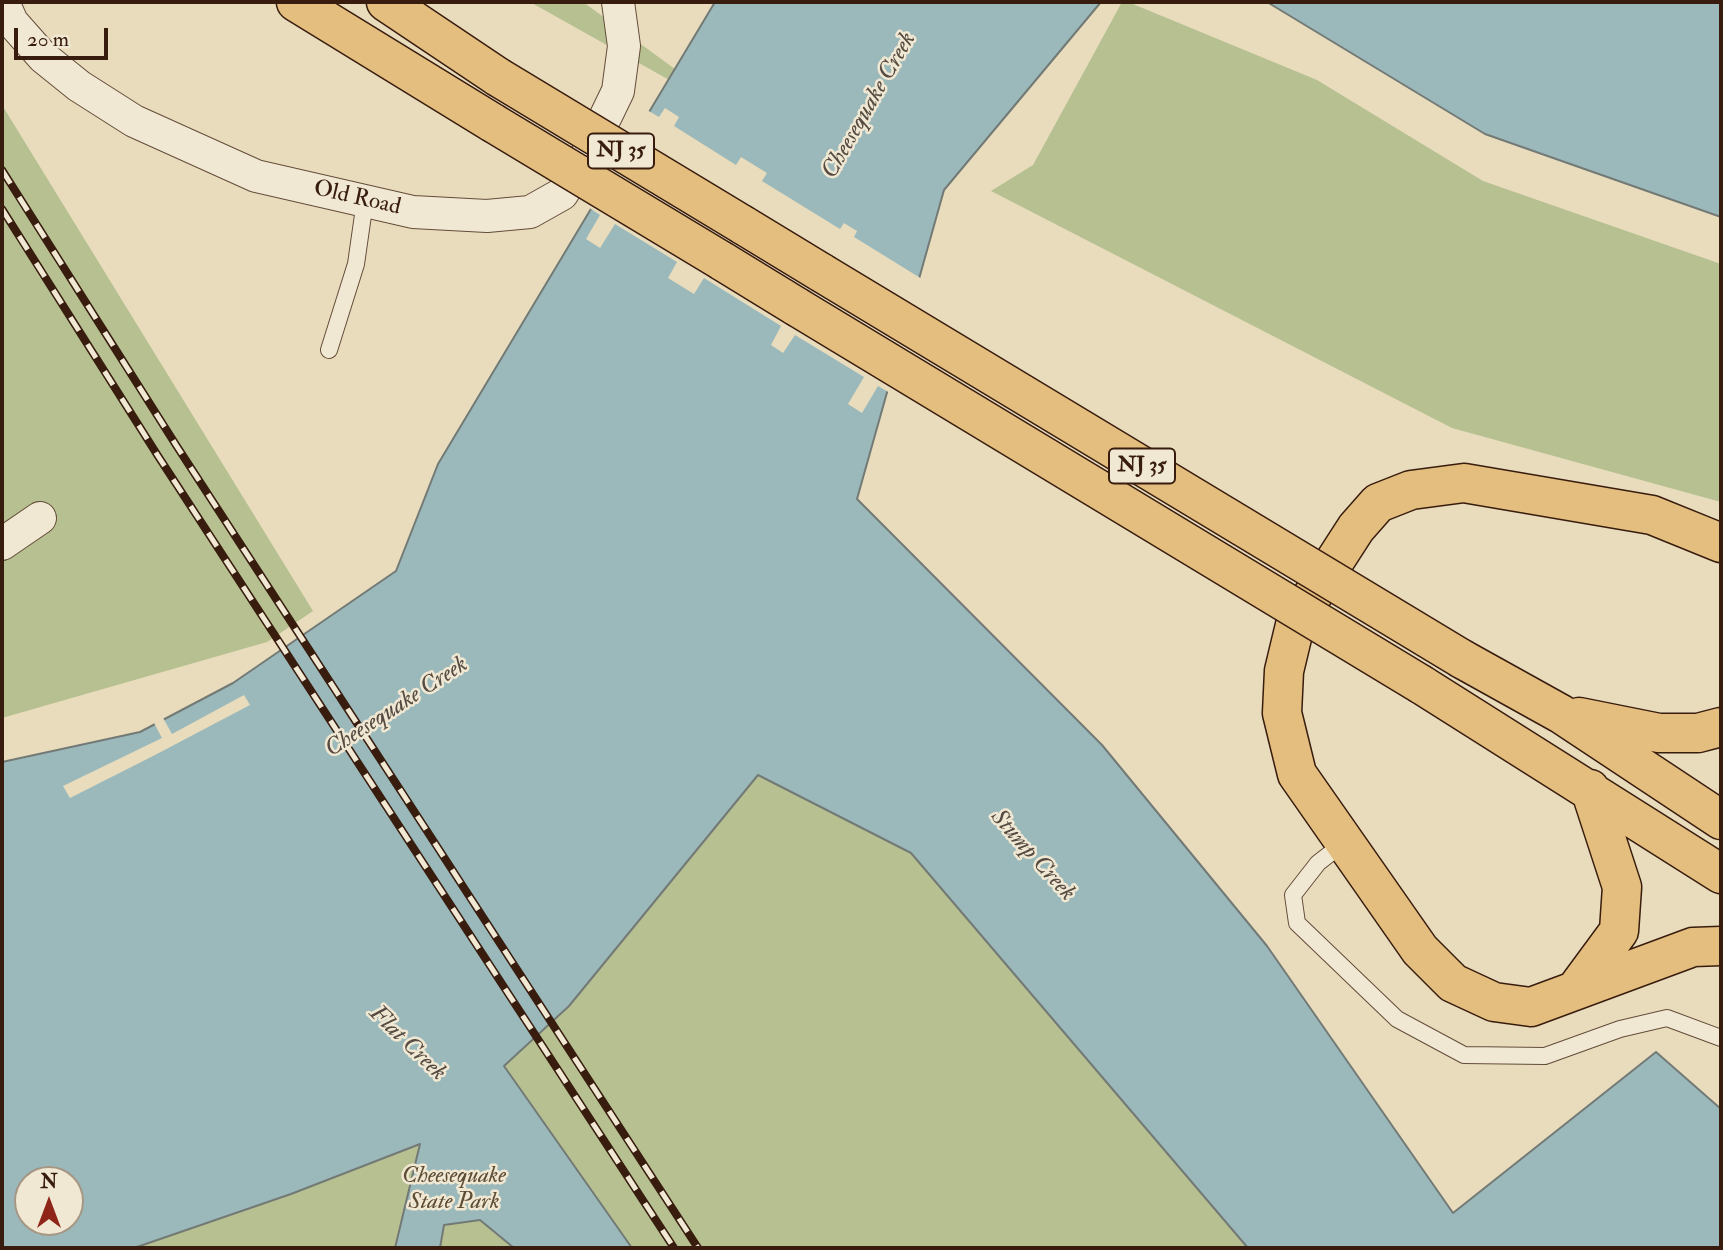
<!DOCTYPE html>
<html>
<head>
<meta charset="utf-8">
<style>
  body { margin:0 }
  #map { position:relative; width:1723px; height:1250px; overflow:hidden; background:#e8dcbc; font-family:"IM FELL Double Pica",serif }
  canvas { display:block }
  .frame { position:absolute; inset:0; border:4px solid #381c0e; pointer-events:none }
  .north { position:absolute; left:14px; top:1166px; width:70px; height:70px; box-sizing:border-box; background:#f0e8d3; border:2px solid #a69684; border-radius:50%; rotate:0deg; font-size:19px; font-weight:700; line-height:28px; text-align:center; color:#381c0e }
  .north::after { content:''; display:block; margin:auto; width:24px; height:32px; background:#8f2418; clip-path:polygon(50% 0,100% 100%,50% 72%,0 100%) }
  .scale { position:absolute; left:14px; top:28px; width:94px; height:32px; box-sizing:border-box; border:4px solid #381c0e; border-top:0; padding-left:9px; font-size:21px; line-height:24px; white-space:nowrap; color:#381c0e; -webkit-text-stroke:5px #f0e8d3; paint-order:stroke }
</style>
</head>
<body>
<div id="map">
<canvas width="1723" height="1250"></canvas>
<div class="frame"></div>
<div class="north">N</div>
<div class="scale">20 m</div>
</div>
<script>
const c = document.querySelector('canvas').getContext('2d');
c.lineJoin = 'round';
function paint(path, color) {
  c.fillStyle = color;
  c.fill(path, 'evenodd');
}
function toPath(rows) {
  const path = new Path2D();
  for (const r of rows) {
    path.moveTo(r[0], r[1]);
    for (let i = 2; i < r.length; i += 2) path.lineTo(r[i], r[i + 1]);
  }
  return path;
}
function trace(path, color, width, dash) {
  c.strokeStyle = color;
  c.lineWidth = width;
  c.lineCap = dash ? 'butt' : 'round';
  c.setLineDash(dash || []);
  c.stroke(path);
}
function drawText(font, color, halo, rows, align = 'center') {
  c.font = font + ' "IM FELL Double Pica",serif';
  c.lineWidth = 5;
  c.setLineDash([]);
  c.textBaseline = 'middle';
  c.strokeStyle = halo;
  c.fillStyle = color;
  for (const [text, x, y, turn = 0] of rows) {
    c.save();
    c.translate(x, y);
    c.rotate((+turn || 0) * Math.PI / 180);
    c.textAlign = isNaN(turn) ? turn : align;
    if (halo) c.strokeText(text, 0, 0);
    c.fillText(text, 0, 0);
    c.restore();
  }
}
paint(toPath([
  [530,2,583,2,701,88,696,95],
  [1122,2,1128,2,1317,80,1483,181,1721,264,1721,502,1452,428,991,191,1033,165],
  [2,105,313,611,267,642,2,718],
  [758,775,911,853,1248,1248,134,1248,291,1194,569,1006]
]), '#b6c091');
const water = toPath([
  [715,2,1101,2,944,190,857,499,1102,745,1267,946,1453,1213,1656,1052,1721,1109,1721,1248,1248,1248,911,853,758,775,569,1006,504,1066,632,1248,514,1248,480,1220,444,1225,440,1248,395,1248,420,1144,291,1194,134,1248,2,1248,2,762,140,732,233,683,396,571,438,464,715,2],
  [28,1180,70,1180,70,1222,28,1222,28,1180],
  [1267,2,1721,2,1721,217,1485,134,1267,2]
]);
paint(water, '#9bb9bb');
trace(water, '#737a76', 2);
paint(toPath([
  [665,108,679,117,674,126,736,165,741,157,767,173,762,181,840,229,844,223,857,231,854,237,922,279,890,393,878,386,862,413,848,404,864,377,795,335,783,353,771,345,781,326,704,278,694,294,668,278,677,262,615,224,600,248,586,239,600,215,588,207,647,110,659,117],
  [244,695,250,705,155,755,70,798,63,786,162,738,153,721,162,716,172,734]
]), '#e8dcbc');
const service = toPath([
  [329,350,356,264,365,201],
  [1345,842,1318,863,1293,895,1297,923,1397,1019,1464,1055,1545,1056,1620,1029,1667,1018,1721,1038]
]);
const minor = toPath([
  [3,2,12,22,43,57,79,86,134,121,256,176,413,212,487,216,530,212,562,194,589,151,618,91,624,46,618,2],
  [2,544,40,518]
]);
const trunk = toPath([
  [296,2,493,123],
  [386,2,498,77],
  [743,225,822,273],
  [722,261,797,307],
  [1721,543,1652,515,1464,483,1411,490,1378,503,1356,528,1296,621,1284,671,1282,713,1297,774,1420,950,1453,983,1494,1002,1531,1007,1693,947,1721,946],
  [1462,659,1561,714,1721,820],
  [1422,685,1721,874],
  [1579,717,1659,733,1698,733,1721,727],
  [1577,988,1619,931,1622,887,1590,789]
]);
trace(service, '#644c3a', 18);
trace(minor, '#644c3a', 34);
trace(trunk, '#381c0e', 41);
trace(service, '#f0e8d3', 16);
trace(minor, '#f0e8d3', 32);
trace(trunk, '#e4be7e', 38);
const rail = toPath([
  [2,170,176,445,698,1248],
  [2,209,158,456,674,1248]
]);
trace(rail, '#381c0e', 8);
trace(rail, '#f0e8d3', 5, [16]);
const trunkBridge = toPath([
  [498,77,743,225],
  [493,123,722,261],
  [822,273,1462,659],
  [797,307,1422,685]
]);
trace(trunkBridge, '#381c0e', 41, []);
trace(trunkBridge, '#e4be7e', 38);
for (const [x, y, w] of [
  [621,151,66],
  [1142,466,66]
]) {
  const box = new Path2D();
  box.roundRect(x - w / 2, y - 17.5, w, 35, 5);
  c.fillStyle = '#f0e8d3';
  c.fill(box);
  trace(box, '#381c0e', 2);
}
drawText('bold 21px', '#381c0e', null, [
  ["NJ 35",621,151],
  ["NJ 35",1142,466]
]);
drawText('23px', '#381c0e', '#f0e8d3', [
  ["Old Road",357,199,13]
]);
drawText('italic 23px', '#5e4d35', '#f0e8d3', [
  ["Cheesequake",454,1177],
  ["State Park",454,1203]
]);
drawText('italic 24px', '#564b42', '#f0e8d3', [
  ["Cheesequake Creek",870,106,-60],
  ["Cheesequake Creek",397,708,-33],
  ["Stump Creek",1032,856,48],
  ["Flat Creek",407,1044,44]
]);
</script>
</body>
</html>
